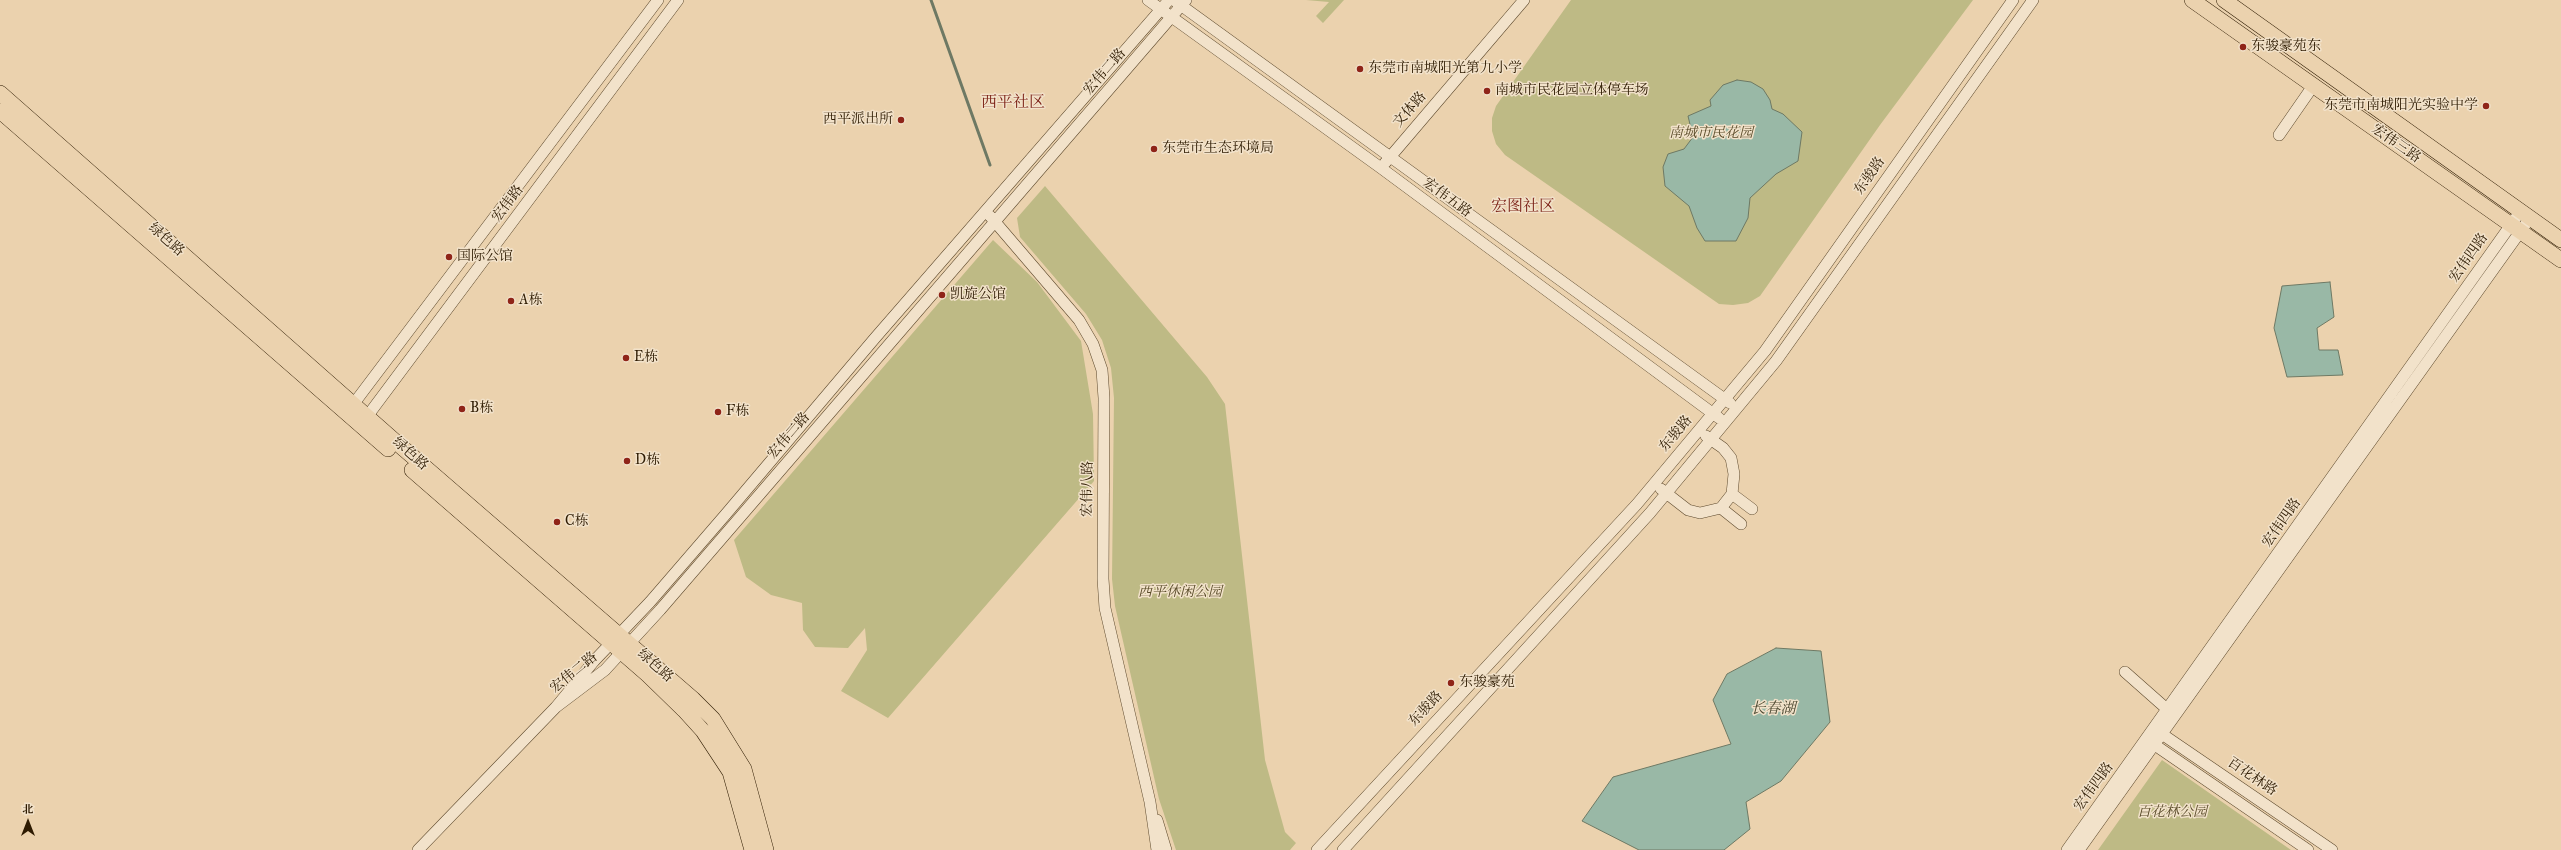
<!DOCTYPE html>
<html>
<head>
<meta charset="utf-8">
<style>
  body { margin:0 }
  #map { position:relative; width:2561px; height:850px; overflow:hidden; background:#ebd2ae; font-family:"IM FELL Great Primer","Noto Serif SC",serif }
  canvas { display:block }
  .north { position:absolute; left:8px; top:802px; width:40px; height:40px; -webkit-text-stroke:3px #f2e2ca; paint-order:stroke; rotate:0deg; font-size:11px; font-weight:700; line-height:16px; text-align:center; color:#2e1b02 }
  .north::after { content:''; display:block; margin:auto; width:14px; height:18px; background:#2e1b02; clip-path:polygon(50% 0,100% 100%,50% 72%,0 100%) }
</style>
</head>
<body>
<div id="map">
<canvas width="2561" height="850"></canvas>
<div class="north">北</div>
</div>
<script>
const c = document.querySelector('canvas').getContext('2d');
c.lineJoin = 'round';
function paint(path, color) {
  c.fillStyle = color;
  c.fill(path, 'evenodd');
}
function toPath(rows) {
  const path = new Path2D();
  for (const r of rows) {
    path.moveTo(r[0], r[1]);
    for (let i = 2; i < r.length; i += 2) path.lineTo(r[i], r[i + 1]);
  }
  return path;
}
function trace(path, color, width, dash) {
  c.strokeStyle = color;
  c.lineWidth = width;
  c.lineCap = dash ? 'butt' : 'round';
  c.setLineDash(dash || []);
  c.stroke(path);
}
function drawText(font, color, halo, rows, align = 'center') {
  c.font = font + ' "IM FELL Great Primer","Noto Serif SC",serif';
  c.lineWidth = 3;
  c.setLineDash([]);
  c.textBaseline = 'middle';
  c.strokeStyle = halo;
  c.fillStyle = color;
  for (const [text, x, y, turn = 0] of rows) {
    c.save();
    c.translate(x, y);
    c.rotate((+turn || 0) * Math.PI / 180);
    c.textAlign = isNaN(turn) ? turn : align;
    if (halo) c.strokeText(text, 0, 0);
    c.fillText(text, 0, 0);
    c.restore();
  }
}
paint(toPath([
  [1306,0,1344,0,1323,23,1316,16,1329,2],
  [1571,0,1973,0,1880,125,1760,296,1748,303,1733,305,1719,304,1505,155,1496,144,1492,131,1492,118,1496,106],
  [1045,186,1207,377,1225,404,1265,760,1285,832,1296,843,1290,850,1176,850,1159,799,1115,606,1112,579,1114,398,1111,368,1102,340,1086,314,1020,237,1017,218],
  [993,240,1037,282,1081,341,1093,414,1094,481,888,718,841,691,867,650,865,628,848,648,815,647,803,630,802,603,771,595,746,577,734,540],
  [2162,760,2291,850,2098,850]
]), '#beba85');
const water = toPath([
  [1737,80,1751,82,1763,89,1770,100,1772,109,1783,114,1802,132,1798,161,1776,174,1750,198,1748,218,1736,241,1705,241,1697,228,1689,206,1665,186,1663,167,1668,154,1684,149,1693,137,1688,116,1711,106,1710,100,1723,85,1737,80],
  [2330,282,2334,317,2317,328,2319,350,2338,350,2343,375,2287,377,2274,328,2282,286,2330,282],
  [1776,648,1821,651,1830,722,1781,781,1746,802,1750,829,1724,850,1639,850,1582,821,1613,777,1731,744,1713,700,1727,674,1776,648]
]);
paint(water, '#99b8a6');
trace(water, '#6e7964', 1);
trace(toPath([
  [931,0,990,165]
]), '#6e7964', 3);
const minor = toPath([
  [1148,0,1381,168,1719,418],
  [1169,0,875,338,726,514,650,602,594,661,556,707,605,670,660,610,1186,0],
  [1175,1,1730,403],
  [2279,135,2313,86],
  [1385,163,1524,0],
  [990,216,1079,320,1093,344,1102,370,1104,398,1103,579,1105,608,1150,802,1157,850],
  [349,410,658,0],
  [363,422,678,0],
  [1661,489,1688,510,1700,513,1721,508,1732,494,1734,474,1731,458,1723,448,1706,436],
  [1732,494,1752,509],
  [1721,508,1741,524],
  [2125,672,2168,710],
  [2156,730,2332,850],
  [2149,741,2308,850],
  [1157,820,1166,850],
  [418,850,556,707],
  [1317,850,1637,504,1765,351,2013,0],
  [1343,850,1650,513,1776,361,2033,0],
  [2067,850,2520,212],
  [2079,850,2530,218]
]);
const major = toPath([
  [2192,0,2561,260],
  [2224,0,2561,240],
  [0,93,397,443,693,699,713,719,744,769,766,850],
  [0,111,388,449],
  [412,470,648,675,684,710,703,731,730,772,752,850]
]);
trace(minor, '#5d492d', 12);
trace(major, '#2e1b02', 16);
trace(minor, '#f2e2ca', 11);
trace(major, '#ebd2ae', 15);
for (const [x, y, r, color] of [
  [2243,47,4,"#8f2418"],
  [1360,69,4,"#8f2418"],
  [1487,91,4,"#8f2418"],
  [2486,106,4,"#8f2418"],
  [901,120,4,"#8f2418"],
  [1154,149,4,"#8f2418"],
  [449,257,4,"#8f2418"],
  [942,295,4,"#8f2418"],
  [511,301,4,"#8f2418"],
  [626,358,4,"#8f2418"],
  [462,409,4,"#8f2418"],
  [718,412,4,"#8f2418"],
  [627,461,4,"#8f2418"],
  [557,522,4,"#8f2418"],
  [1451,683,4,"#8f2418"]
]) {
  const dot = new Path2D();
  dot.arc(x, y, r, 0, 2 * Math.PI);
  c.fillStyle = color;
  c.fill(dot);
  trace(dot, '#f2e2ca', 1.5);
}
drawText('14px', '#2e1b02', '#f2e2ca', [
  ["东骏豪苑东",2251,47],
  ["东莞市南城阳光第九小学",1368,69],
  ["南城市民花园立体停车场",1495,91],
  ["东莞市南城阳光实验中学",2478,106,"right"],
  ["西平派出所",893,120,"right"],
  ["东莞市生态环境局",1162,149],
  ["国际公馆",457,257],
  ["凯旋公馆",950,295],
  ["A栋",519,301],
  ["E栋",634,358],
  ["B栋",470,409],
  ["F栋",726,412],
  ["D栋",635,461],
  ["C栋",565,522],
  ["东骏豪苑",1459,683]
], 'left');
drawText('14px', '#2e1b02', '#f2e2ca', [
  ["宏伟二路",1105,72,-49],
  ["文体路",1410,110,-49],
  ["宏伟三路",2396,144,35],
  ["东骏路",1870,176,-55],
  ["宏伟五路",1447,198,36],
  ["宏伟路",508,204,-53],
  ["绿色路",166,240,41],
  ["宏伟四路",2469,258,-55],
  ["东骏路",1676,434,-50],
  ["宏伟二路",789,436,-49],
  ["绿色路",410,454,41],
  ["宏伟八路",1088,489,-89],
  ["宏伟四路",2282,523,-55],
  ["绿色路",655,666,41],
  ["宏伟二路",574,673,-39],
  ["东骏路",1426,709,-47],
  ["百花林路",2252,777,34],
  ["宏伟四路",2094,787,-54]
]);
drawText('italic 14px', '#594b29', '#f2e2ca', [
  ["南城市民花园",1711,134],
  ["西平休闲公园",1180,593],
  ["百花林公园",2172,813]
]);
drawText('italic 15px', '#4e4a33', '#f2e2ca', [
  ["长春湖",1773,709]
]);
drawText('16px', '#7a1f14', '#f2e2ca', [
  ["西平社区",1013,103],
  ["宏图社区",1523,207]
]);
</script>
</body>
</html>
